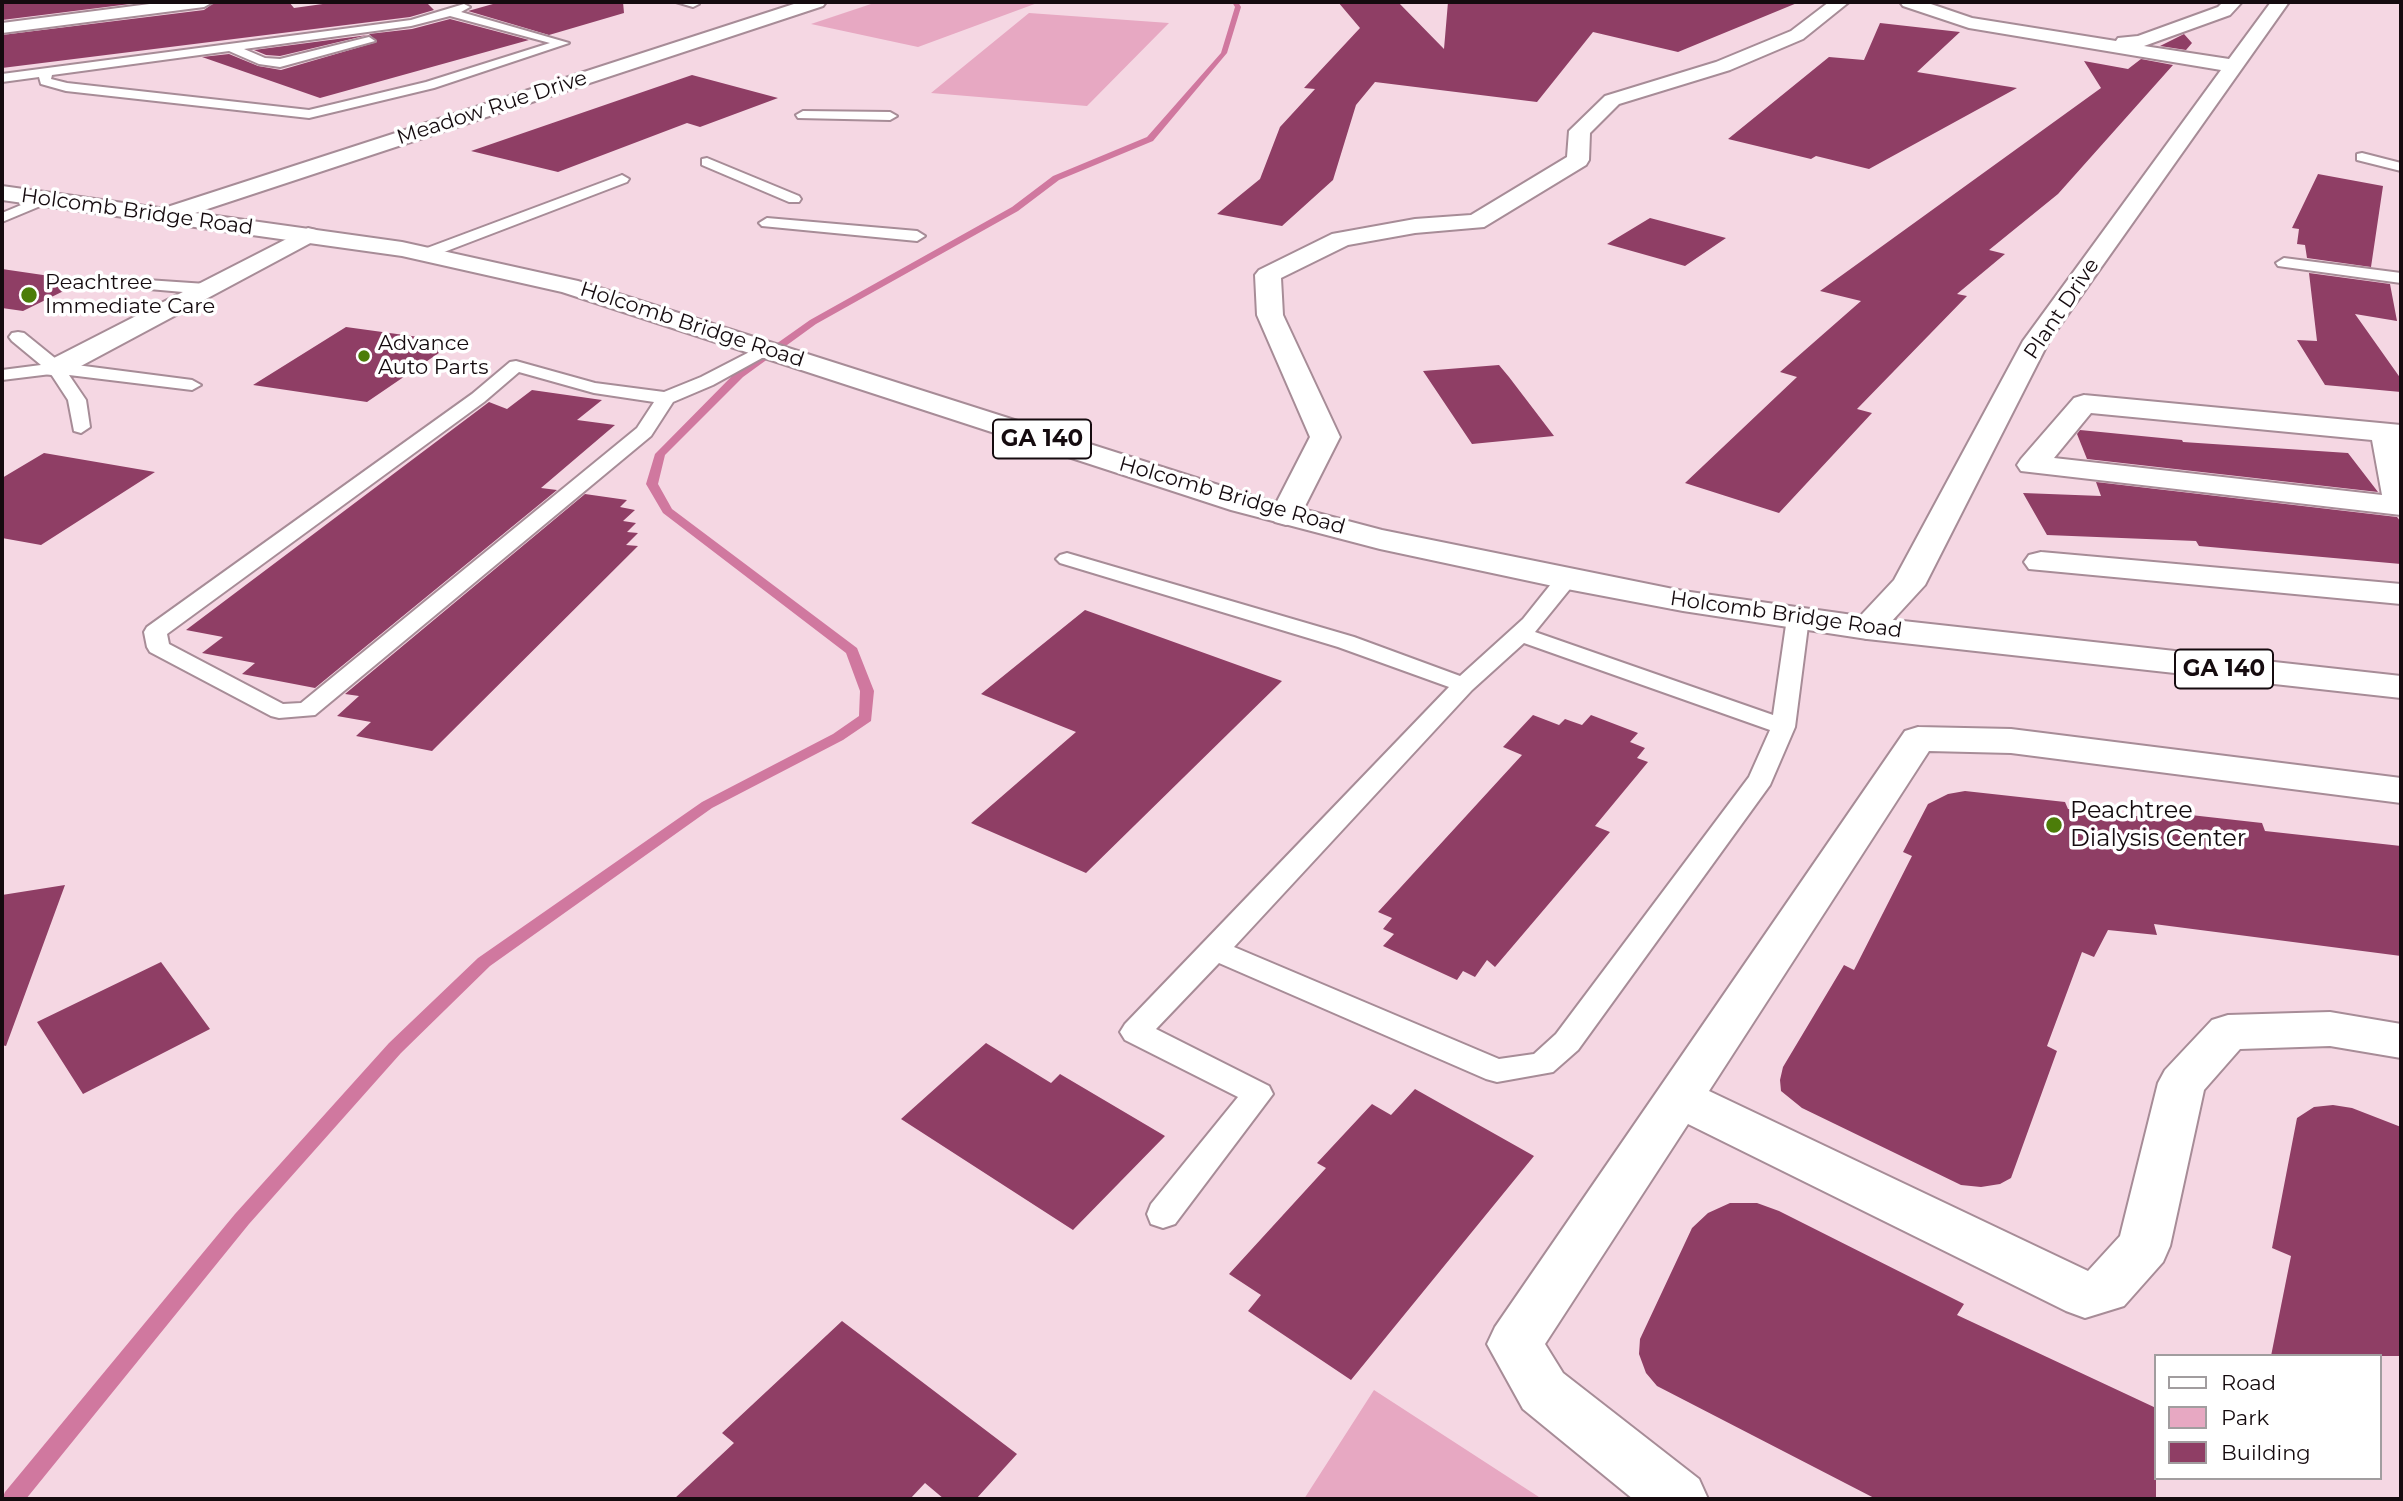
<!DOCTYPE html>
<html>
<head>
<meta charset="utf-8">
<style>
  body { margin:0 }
  #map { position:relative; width:2403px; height:1501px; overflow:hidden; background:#f5d7e3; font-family:Montserrat,sans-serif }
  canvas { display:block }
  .frame { position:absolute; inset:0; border:4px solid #150b0f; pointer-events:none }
  .legend { position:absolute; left:2154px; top:1354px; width:228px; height:126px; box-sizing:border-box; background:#fff; border:2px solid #a19d9f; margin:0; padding:9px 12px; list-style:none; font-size:21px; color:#150b0f }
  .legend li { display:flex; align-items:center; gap:14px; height:35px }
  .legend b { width:35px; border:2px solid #a19d9f }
</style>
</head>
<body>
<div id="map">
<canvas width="2403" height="1501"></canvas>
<div class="frame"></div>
<ul class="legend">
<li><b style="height:9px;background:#fff"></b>Road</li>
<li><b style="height:19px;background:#e7a8c2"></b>Park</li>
<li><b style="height:19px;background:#8f3e65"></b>Building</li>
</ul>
</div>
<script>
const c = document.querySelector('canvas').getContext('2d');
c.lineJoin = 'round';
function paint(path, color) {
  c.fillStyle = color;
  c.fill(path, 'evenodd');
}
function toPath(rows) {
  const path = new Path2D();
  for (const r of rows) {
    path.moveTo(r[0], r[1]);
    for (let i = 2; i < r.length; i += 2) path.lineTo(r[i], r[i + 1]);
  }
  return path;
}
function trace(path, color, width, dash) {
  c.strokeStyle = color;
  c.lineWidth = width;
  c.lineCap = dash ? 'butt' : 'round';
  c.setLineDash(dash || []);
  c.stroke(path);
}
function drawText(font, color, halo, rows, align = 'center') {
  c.font = font + ' Montserrat,sans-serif';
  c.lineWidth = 7;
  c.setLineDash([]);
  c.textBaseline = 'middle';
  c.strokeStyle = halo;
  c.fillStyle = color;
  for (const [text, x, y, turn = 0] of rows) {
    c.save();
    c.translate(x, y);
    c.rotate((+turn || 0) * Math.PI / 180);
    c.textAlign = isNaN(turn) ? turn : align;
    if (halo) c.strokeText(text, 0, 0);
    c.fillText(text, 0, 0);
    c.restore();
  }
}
paint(toPath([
  [877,2,1040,2,918,47,811,24],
  [1029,13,1169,23,1087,106,931,93],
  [1374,1390,1542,1499,1304,1499]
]), '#e7a8c2');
paint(toPath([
  [1232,2,1238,2,1241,7,1227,53,1153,141,1059,180,1018,211,816,324,743,377,665,455,658,484,672,509,857,648,874,691,871,721,843,740,712,808,490,966,401,1053,249,1224,26,1499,2,1499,5,1492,235,1214,389,1043,478,958,702,802,833,734,859,716,860,691,846,653,663,513,646,484,655,454,735,373,810,320,1012,207,1053,176,1147,137,1221,53,1235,7,1232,2]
]), '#d0789f');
paint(toPath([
  [2,2,146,2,2,20],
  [215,2,289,2,294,8,337,2,426,2,434,10,410,17,2,68,2,35,204,10],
  [500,2,623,2,624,13,549,35,468,11],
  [1338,2,1398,2,1444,49,1448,2,1797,3,1678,52,1593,32,1537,102,1375,82,1356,105,1333,180,1282,226,1217,214,1260,179,1280,127,1315,89,1304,88,1360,28],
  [450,19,529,40,320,98,202,57,229,54,258,66,281,70,377,42,369,34,412,29],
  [1880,23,1960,32,1917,72,2017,88,1869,169,1816,156,1811,159,1728,139,1829,57,1864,60],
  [2184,34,2192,43,2186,50,2160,46],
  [368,35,280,56,266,55,254,50],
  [2141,59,2173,65,2058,194,1989,250,2005,254,1957,294,1967,296,1857,409,1872,413,1779,513,1685,483,1797,377,1780,372,1861,301,1820,291,2101,88,2084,61,2128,69],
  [692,75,778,98,700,127,687,123,558,172,471,151],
  [2318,174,2383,186,2371,267,2307,258,2305,245,2297,244,2299,229,2292,228],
  [1650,218,1726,238,1685,266,1607,244],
  [2,269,84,281,23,311,2,308],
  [2309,273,2390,284,2397,321,2355,314,2401,379,2401,392,2325,385,2297,340,2317,341],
  [346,327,455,342,367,402,253,385],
  [1499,365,1509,377,1554,436,1472,444,1423,371],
  [532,390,602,400,577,420,615,425,541,488,557,490,315,688,242,674,255,663,202,653,223,637,186,630,489,402,507,409],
  [2080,430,2182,440,2183,442,2348,453,2378,492,2087,459,2077,434],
  [44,453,155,472,41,545,2,538,2,478],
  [2096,482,2397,517,2401,522,2401,564,2199,546,2196,541,2047,535,2023,493,2101,496],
  [585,494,627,500,620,507,635,510,623,521,636,523,627,532,638,533,626,545,638,546,432,751,356,736,371,722,337,716,359,696,345,694],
  [1085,610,1282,681,1086,873,971,823,1076,732,981,694],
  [1533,715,1559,725,1565,719,1582,725,1591,715,1638,733,1630,742,1645,748,1637,758,1648,762,1595,826,1610,832,1495,967,1487,960,1475,977,1463,971,1457,980,1383,946,1394,934,1383,929,1392,918,1378,912,1522,755,1503,747],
  [1965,791,2065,802,2068,809,2165,819,2164,812,2262,823,2265,831,2401,846,2401,956,2154,924,2157,935,2108,930,2094,957,2082,952,2047,1046,2057,1051,2011,1178,2000,1184,1981,1187,1961,1185,1802,1108,1781,1091,1780,1080,1783,1067,1844,965,1854,970,1912,856,1903,852,1928,804,1948,794],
  [65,885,6,1046,2,1045,2,895],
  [161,962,210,1029,83,1094,37,1022],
  [986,1043,1051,1083,1060,1074,1165,1136,1073,1230,901,1119],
  [1415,1089,1534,1156,1351,1380,1248,1311,1261,1295,1229,1274,1326,1168,1317,1163,1372,1104,1391,1115],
  [2333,1105,2352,1108,2401,1127,2401,1356,2271,1356,2291,1256,2272,1248,2297,1118,2314,1107],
  [1730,1203,1757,1203,1779,1211,1964,1304,1957,1315,2156,1408,2156,1499,1876,1499,1657,1386,1646,1373,1639,1354,1640,1339,1692,1228,1708,1213],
  [842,1321,1017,1454,976,1499,944,1499,925,1483,910,1499,674,1499,734,1443,722,1433]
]), '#8f3e65');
const lane = toPath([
  [676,2,697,2,699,4,693,7,676,2],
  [464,4,470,7,461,12,569,43,434,88,309,118,66,91,41,84,39,77,2,82,2,74,411,20,464,4],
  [450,16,550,43,426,82,309,110,67,83,51,79,52,75,229,51,259,64,280,67,375,41,369,37,280,59,265,58,244,49,411,26,450,16],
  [803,111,890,112,897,116,890,120,798,118,796,115,803,111],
  [2362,153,2401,163,2401,171,2357,160,2357,154,2362,153],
  [707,158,799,196,801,199,799,202,789,202,702,165,702,159,707,158],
  [622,175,629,179,627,182,431,257,425,259,417,254,419,251,622,175],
  [45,195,50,196,52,199,50,202,2,222,2,213,45,195],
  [767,218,917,231,925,236,917,241,762,226,759,223,767,218],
  [2284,258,2401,273,2401,283,2278,266,2276,263,2284,258],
  [132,279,206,284,214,289,206,294,126,287,124,284,132,279],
  [18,332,24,333,61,363,192,380,201,385,192,390,69,375,86,400,90,427,81,433,74,431,68,400,51,374,2,380,2,370,41,365,12,341,9,337,12,333,18,332],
  [765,344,774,349,771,353,713,385,673,402,651,436,315,715,279,718,271,716,150,652,147,647,144,632,147,627,472,394,510,362,516,361,595,383,664,392,701,377,765,344],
  [519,372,594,393,654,402,637,428,301,703,283,704,169,644,167,634,484,402,519,372],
  [1067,553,1354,637,1460,676,1523,619,1559,574,1567,573,1575,574,1578,579,1535,632,1773,715,1787,618,1790,613,1798,611,1806,613,1809,618,1795,727,1770,785,1578,1050,1553,1072,1497,1082,1486,1079,1219,963,1156,1029,1269,1086,1273,1094,1175,1224,1163,1228,1151,1224,1147,1214,1151,1204,1238,1097,1125,1040,1120,1032,1125,1024,1449,687,1338,647,1060,563,1056,559,1060,555,1067,553],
  [1524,643,1770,730,1749,777,1556,1034,1534,1054,1499,1059,1234,947,1472,690,1524,643]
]);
const street = toPath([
  [165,2,213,2,204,7,2,33,2,23,165,2],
  [800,2,826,2,823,6,174,220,158,220,154,215,158,210,800,2],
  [1829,2,1849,2,1803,39,1730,70,1619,104,1590,133,1589,160,1586,165,1484,227,1415,233,1348,245,1281,278,1283,315,1340,437,1297,522,1286,525,1275,522,1270,515,1310,437,1257,315,1255,275,1259,270,1332,234,1415,219,1471,215,1567,157,1569,131,1605,96,1716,62,1791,31,1829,2],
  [1900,2,1925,2,1972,18,2116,41,2118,38,2138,36,2218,7,2223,2,2242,2,2230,15,2144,46,2229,59,2271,2,2289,2,2049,341,1925,585,1879,635,1867,639,1855,635,1849,628,1894,580,2023,341,2221,70,1969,28,1903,6,1900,2],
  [308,228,316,230,320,235,316,240,66,374,56,376,46,374,42,368,46,362,308,228],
  [2084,395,2401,425,2401,515,2021,471,2017,465,2021,459,2074,398,2084,395],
  [2091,413,2372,440,2382,495,2054,458,2091,413],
  [2041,552,2401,584,2401,604,2029,569,2024,562,2029,555,2041,552],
  [1918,727,2011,729,2401,778,2401,803,2011,753,1929,751,1709,1091,2088,1271,2120,1236,2158,1083,2165,1070,2212,1020,2228,1015,2330,1012,2401,1024,2401,1058,2330,1046,2240,1049,2204,1090,2170,1246,2163,1262,2124,1306,2085,1318,2066,1311,1688,1124,1545,1344,1563,1373,1699,1479,1708,1499,1633,1499,1523,1409,1487,1344,1495,1327,1905,731,1918,727]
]);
const primary = toPath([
  [2,186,402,242,578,281,1253,496,1382,530,1683,591,1867,617,2401,676,2401,698,1867,639,1683,611,1567,589,1380,549,1231,510,562,292,402,256,2,200,2,186]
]);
trace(lane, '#a78c97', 4);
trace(street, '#a78c97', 4);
trace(primary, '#a78c97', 4);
paint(lane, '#fff');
paint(street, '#fff');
paint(primary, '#fff');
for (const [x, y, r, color] of [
  [29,295,9,"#4c7d09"],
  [364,356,7,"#4c7d09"],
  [2054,825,9,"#4c7d09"]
]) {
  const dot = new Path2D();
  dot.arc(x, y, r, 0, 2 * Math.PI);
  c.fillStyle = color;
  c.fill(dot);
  trace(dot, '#fff', 2.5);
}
drawText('21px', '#150b0f', '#fff', [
  ["Meadow Rue Drive",492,108,-18],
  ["Holcomb Bridge Road",137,212,8],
  ["Plant Drive",2062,309,-56],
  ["Holcomb Bridge Road",692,325,18],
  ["Holcomb Bridge Road",1232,496,16],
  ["Holcomb Bridge Road",1786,615,8]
]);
drawText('21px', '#150b0f', '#fff', [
  ["Peachtree",45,283],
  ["Immediate Care",45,307],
  ["Advance",378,344],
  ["Auto Parts",378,368]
], 'left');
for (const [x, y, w] of [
  [1042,439,98],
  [2224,669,98]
]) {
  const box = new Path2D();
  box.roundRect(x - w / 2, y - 19.5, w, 39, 5);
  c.fillStyle = '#fff';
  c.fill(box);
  trace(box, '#150b0f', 2);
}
drawText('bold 23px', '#150b0f', null, [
  ["GA 140",1042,439],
  ["GA 140",2224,669]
]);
drawText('24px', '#150b0f', '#fff', [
  ["Peachtree",2070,811],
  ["Dialysis Center",2070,839]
], 'left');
</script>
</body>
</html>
